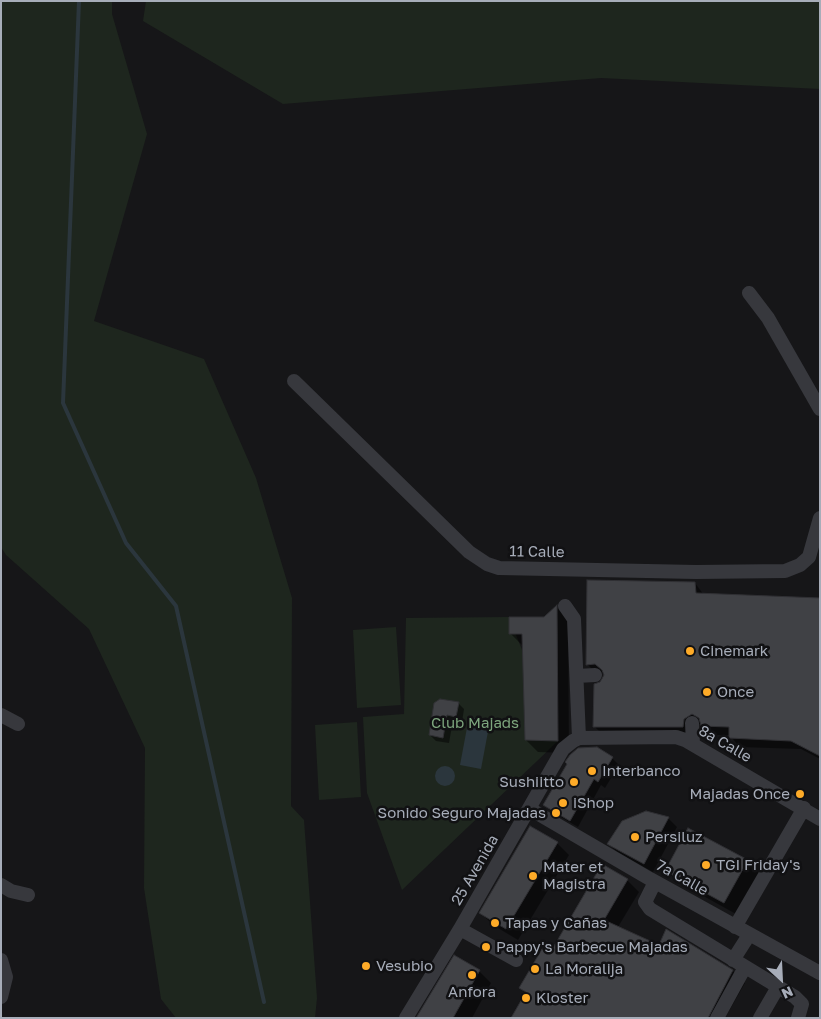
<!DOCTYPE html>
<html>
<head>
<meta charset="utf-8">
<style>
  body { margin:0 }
  #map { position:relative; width:821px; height:1019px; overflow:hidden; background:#161618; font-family:"Golos Text",sans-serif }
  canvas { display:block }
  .frame { position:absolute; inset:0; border:2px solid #a7adb9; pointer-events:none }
  .north { position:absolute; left:756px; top:954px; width:50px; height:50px; -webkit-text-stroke:4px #111113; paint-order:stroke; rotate:155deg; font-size:14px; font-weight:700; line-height:20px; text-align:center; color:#a7adb9 }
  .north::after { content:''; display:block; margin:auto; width:18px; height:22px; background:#a7adb9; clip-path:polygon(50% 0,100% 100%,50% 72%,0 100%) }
</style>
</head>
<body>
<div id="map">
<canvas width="821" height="1019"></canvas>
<div class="frame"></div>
<div class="north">N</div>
</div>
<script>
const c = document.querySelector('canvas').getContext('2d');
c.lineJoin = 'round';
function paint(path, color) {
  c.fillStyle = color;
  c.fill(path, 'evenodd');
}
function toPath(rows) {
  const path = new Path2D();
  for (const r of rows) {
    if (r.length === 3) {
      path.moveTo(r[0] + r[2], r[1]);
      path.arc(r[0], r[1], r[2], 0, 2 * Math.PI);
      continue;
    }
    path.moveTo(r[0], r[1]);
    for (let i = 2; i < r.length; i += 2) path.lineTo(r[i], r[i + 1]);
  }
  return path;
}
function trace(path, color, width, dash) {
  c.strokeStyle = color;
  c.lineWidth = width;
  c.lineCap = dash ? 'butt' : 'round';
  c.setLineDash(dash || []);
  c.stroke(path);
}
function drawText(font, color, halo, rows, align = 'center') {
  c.font = font + ' "Golos Text",sans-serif';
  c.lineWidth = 5;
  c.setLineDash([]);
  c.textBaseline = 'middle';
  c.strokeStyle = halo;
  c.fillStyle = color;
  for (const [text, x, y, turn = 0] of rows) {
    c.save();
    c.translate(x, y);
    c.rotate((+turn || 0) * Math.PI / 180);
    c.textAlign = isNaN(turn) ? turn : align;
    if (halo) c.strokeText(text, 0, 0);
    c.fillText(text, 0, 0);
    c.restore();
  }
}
paint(toPath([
  [1,1,112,1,112,14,147,134,94,321,204,359,256,478,292,598,291,806,304,820,317,998,315,1018,176,1018,161,999,144,888,145,748,89,629,6,555,1,547],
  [146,1,820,1,820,89,601,78,283,104,143,21],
  [509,617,558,741,402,890,367,793,363,717,404,714,406,618],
  [396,627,401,705,357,708,353,630],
  [357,722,361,797,319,800,315,725]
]), '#1e261e');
paint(toPath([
  [469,717,490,721,481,769,460,765],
  [445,776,10]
]), '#2b363d');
paint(toPath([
  [695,583,704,595,820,599,820,759,801,749,739,747,730,735,711,735,702,724,696,724,692,735,603,735,594,726,601,683,605,675,604,673,596,673,587,664],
  [556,607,568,618,569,753,538,752,526,740,522,645,510,633,544,618],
  [458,703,464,709,462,722,453,720,449,743,436,741,430,735,435,704],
  [612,758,619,765,605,788,601,785,578,827,552,812,545,805],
  [639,813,653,813,668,818,677,827,653,872,617,852,609,844,622,822],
  [557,843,569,855,518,940,493,925,481,913],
  [747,861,759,873,736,914,678,882,666,870],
  [627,880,639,892,618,927,659,947,667,931,733,971,745,983,725,1018,512,1018,526,994,521,988,550,955],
  [479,971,491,983,472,1018,419,1018]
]), '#0007');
trace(toPath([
  [79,1,63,403,126,543,176,606,264,1002]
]), '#2b363d', 4);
const building = toPath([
  [587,580,695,582,696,593,820,598,820,756,791,741,729,738,729,727,701,726,699,718,692,714,684,719,683,727,593,727,594,684,600,682,604,675,602,670,595,664,586,665,587,580],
  [557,605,558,741,525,740,522,634,509,634,509,617,544,617,557,605],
  [440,699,459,702,456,717,447,715,443,738,429,735,434,703,440,699],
  [597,747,613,757,598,782,594,779,570,821,543,805,567,764,565,762,570,755,578,748,597,747],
  [646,811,669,817,644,864,607,844,622,821,646,811],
  [530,826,558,842,506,929,479,913,530,826],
  [688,828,748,860,724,903,665,871,688,828],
  [602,864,628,879,604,920,659,945,666,929,733,970,708,1018,511,1018,526,992,519,988,542,949,550,953,602,864],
  [454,955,480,970,453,1018,416,1018,454,955]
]);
paint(building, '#404145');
trace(building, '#303034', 1);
trace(toPath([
  [749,293,768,318,820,409],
  [294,381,469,552,487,564,499,568,696,572,785,571,800,565,809,557,820,518],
  [565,606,574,619,579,738],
  [577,676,595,675],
  [1,715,18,724],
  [692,723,693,744],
  [530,809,650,879,820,973],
  [655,882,645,902,650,909,795,997,802,1004,798,1018],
  [1,885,11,891,28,895],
  [735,927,804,808],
  [460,929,516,960],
  [1,960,6,977,1,997],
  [733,960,749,935],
  [406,1018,460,929,563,749,573,741,579,738,676,737,685,740,820,819],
  [717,1018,745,967],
  [760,1018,778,987]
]), '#37383d', 14);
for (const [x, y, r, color] of [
  [690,651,5,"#feab28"],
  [707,692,5,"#feab28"],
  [592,771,5,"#feab28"],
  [574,782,5,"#feab28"],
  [800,794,5,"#feab28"],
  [563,803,5,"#feab28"],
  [556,813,5,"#feab28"],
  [635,837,5,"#feab28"],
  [706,865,5,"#feab28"],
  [533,876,5,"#feab28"],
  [495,923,5,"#feab28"],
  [486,947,5,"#feab28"],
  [366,966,5,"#feab28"],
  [535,969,5,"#feab28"],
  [472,975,5,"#feab28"],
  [526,998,5,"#feab28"]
]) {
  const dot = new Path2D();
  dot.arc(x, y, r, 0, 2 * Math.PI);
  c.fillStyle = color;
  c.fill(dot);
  trace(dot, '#111113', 2);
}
drawText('15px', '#a7adb9', '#111113', [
  ["11 Calle",537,552,1],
  ["8a Calle",725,744,30],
  ["25 Avenida",475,870,-60],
  ["7a Calle",682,878,29]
]);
drawText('15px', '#a7adb9', '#111113', [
  ["Cinemark",700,651],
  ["Once",717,692],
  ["Interbanco",602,771],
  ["Sushiitto",564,782,"right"],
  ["Majadas Once",790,794,"right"],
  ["iShop",573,803],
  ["Sonido Seguro Majadas",546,813,"right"],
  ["Persiluz",645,837],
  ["TGI Friday's",716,865],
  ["Mater et",543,867],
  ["Magistra",543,884],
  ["Tapas y Cañas",505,923],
  ["Pappy's Barbecue Majadas",496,947],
  ["Vesubio",376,966],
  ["La Moralija",545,969],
  ["Anfora",472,992,"center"],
  ["Kloster",536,998]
], 'left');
drawText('15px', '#7da57d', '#111113', [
  ["Club Majads",475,723]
]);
</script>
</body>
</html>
